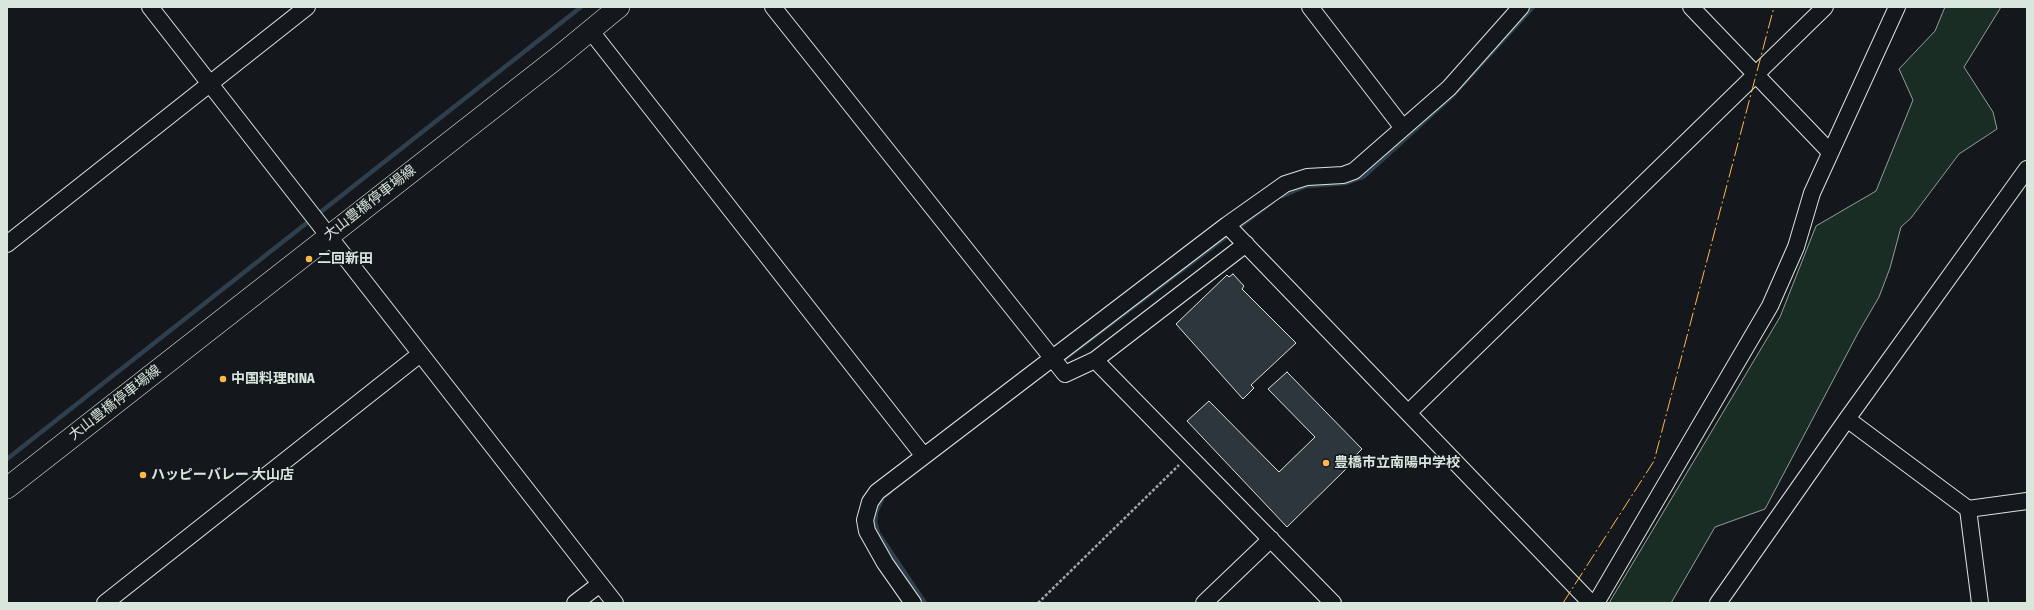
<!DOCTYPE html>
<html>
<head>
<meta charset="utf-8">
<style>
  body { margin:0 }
  #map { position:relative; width:2034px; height:610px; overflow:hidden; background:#14181c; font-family:"Fira Sans Condensed",sans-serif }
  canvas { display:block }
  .frame { position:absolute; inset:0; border:8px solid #d8e6dc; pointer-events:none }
</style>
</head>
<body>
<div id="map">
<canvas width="2034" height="610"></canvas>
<div class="frame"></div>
</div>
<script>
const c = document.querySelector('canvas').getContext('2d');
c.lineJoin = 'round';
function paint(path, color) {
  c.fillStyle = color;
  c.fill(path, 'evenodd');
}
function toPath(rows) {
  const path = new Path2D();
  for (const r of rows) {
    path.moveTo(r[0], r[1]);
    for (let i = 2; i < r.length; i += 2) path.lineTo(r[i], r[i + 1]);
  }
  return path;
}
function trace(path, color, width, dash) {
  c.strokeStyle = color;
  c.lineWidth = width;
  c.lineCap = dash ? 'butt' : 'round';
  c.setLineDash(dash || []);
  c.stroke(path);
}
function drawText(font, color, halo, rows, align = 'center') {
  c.font = font + ' "Fira Sans Condensed","Noto Sans JP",sans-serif';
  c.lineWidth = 3;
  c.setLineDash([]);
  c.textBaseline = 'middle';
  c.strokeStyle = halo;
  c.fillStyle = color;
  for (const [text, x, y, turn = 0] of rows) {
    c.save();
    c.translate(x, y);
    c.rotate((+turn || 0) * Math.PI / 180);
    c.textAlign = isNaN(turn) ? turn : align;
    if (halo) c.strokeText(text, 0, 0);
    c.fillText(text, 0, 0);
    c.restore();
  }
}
const green = toPath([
  [1945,7,2001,7,1964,67,1993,112,1997,129,1959,154,1911,218,1901,227,1890,268,1879,297,1858,333,1765,509,1715,527,1671,603,1609,603,1780,317,1816,226,1876,191,1913,100,1899,69,1935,31,1945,7]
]);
paint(green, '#1a2d24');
trace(green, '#939e99', 1);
trace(toPath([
  [1282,196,1306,186,1346,183,1363,177,1452,96,1533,7],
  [1059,363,1272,202],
  [7,459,581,7],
  [890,492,883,497,876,512,875,522,878,533,925,603]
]), '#2f3f4d', 4.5);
const building = toPath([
  [1233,274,1244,286,1242,289,1296,343,1251,385,1254,388,1243,399,1176,324,1227,275,1229,277,1233,274],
  [1287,372,1362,449,1345,466,1347,468,1287,527,1187,421,1209,401,1279,472,1315,437,1268,389,1287,372]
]);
paint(building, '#2c363c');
trace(building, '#d8e6dc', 1);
const minor = toPath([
  [150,7,615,603],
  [773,7,1065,374,1095,360,1333,603],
  [1310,7,1403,128],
  [1691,7,1830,152],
  [590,30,923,455],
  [1227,225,1591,603],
  [7,244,307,7],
  [1095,360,1246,244],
  [1408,413,1825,7],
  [1847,419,1968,509,1980,603],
  [1968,509,2027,501],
  [105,603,419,355],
  [575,603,600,584],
  [913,603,885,563,867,531,865,520,870,502,877,492,1227,225,1285,184,1307,177,1343,175,1354,171,1449,88,1521,7],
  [1204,603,1271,539],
  [1596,603,1770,306,1796,247,1812,193,1897,7],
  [1718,603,1847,419,2027,169]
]);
const major = toPath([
  [7,488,557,58,619,7]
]);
trace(minor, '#d8e6dc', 18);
trace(major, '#d8e6dc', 22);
trace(toPath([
  [1038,603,1179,465]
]), '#9da8a2', 2.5, [3, 2]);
trace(minor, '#14181c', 16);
trace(major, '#14181c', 21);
trace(toPath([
  [1563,603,1654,461,1774,7]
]), '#ffb74d', 1, [14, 3, 2, 3]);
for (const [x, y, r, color] of [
  [309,259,4,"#ffb74d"],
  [223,379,4,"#ffb74d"],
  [1326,463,4,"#ffb74d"],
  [143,475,4,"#ffb74d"]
]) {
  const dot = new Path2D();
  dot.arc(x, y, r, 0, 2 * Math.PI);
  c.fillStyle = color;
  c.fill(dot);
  trace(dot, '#14181c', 1.5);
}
drawText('14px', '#d8e6dc', '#14181c', [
  ["大山豊橋停車場線",370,203,-38],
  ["大山豊橋停車場線",115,403,-38]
]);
drawText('bold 14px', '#d8e6dc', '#14181c', [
  ["二回新田",317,259],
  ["中国料理RINA",231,379],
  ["豊橋市立南陽中学校",1334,463],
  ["ハッピーバレー 大山店",151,475]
], 'left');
</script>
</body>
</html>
